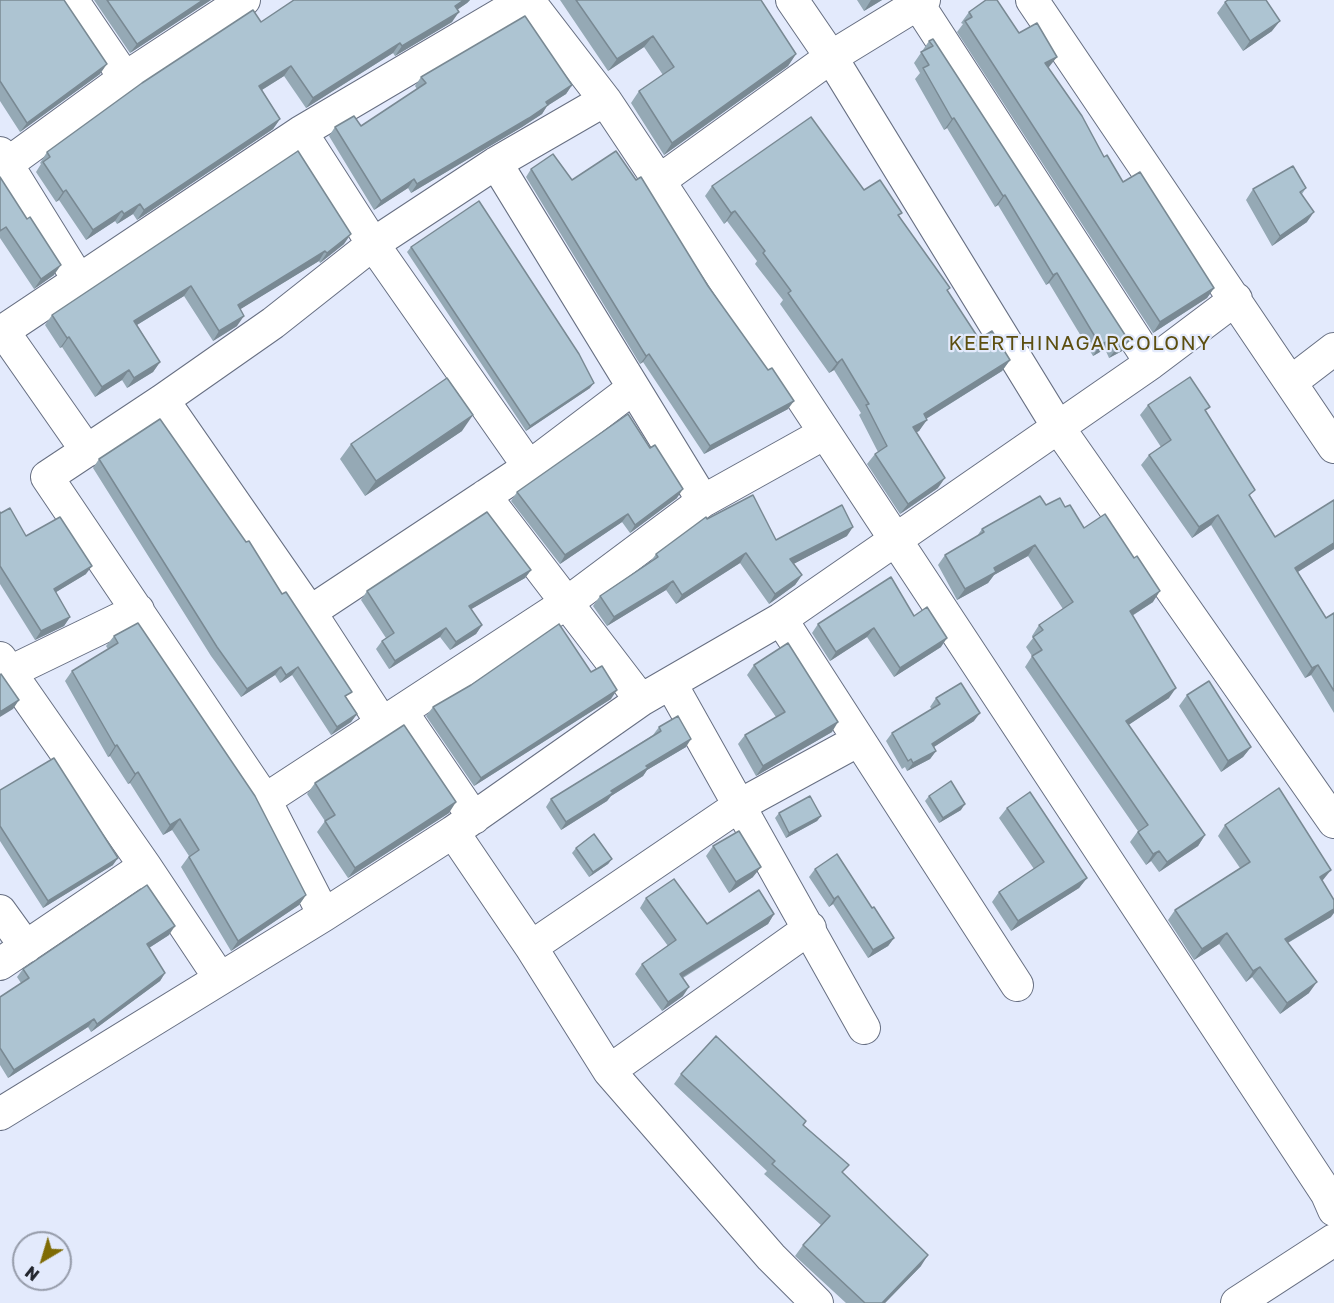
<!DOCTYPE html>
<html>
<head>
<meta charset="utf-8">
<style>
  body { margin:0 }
  #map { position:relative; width:1334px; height:1303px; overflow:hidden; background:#e3eafc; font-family:"Golos Text",sans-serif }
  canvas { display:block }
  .north { position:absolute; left:12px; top:1231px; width:60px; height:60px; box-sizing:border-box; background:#e3eafc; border:2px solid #969caa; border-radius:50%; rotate:218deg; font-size:16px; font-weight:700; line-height:24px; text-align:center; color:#23262e }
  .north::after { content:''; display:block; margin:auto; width:21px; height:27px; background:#7f6b04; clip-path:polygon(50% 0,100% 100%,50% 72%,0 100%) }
</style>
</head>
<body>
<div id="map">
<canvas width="1334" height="1303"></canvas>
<div class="north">N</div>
</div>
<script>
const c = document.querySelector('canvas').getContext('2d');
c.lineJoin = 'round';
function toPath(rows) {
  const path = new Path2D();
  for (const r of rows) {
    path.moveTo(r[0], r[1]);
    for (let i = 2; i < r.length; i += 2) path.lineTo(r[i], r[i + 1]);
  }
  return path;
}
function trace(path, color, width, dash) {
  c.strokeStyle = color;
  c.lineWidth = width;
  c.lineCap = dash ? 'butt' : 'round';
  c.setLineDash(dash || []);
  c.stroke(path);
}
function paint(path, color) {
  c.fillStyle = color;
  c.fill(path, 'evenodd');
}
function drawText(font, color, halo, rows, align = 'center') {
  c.font = font + ' "Golos Text",sans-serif';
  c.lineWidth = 4.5;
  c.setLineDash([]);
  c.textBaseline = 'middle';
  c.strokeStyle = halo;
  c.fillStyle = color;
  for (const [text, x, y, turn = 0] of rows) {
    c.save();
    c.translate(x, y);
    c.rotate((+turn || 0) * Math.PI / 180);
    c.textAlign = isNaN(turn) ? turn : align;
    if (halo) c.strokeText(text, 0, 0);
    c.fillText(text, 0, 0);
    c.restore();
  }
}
const minor = toPath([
  [72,0,125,78],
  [528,0,605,100,659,181,1327,1194,1334,1210],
  [792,0,831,57,1058,427,1334,822],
  [1032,0,1334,447],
  [918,4,1151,363],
  [301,132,373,244,529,467],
  [0,153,80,282],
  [496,163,703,501],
  [7,164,125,78,244,0],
  [659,181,831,57,924,0],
  [1291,382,1334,349],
  [163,400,273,323,373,244,496,163,605,100],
  [87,451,3,331,301,132,525,0],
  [485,496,641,700],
  [310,612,529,467,632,389],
  [781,619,1017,985],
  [0,658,145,866,219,977],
  [10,672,138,610],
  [671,684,864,1028],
  [401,711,474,818],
  [265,800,568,602,703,501,825,433],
  [453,832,531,947,609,1071,771,1257,817,1303],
  [0,911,26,947],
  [324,915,265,800,47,477,163,400,310,612,382,723],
  [531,947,740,805,859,740],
  [0,964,145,866],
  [609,1071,810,928],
  [0,1114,324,915,453,832,641,700,781,619,1151,363,1236,299],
  [1237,1303,1334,1240]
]);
trace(minor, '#676f82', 34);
trace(minor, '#fff', 32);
paint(toPath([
  [0,0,100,74,20,132,0,101],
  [94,0,211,0,130,53],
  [294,0,470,0,467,3,457,10,452,22,395,56,393,53,306,108,284,76,262,90,280,119,273,129,137,220,133,214,117,224,115,221,86,240,59,200,56,202,36,172,41,164,40,163,47,152,261,22],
  [560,0,761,0,796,54,788,66,664,155,631,103,639,91,663,75,644,47,608,71],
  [857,0,882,0,864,11],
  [1225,2,1272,31,1243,51,1217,13],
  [969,12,1019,33,1049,67,1048,68,1104,157,1123,182,1214,288,1207,298,1153,333,957,32,963,24,961,23],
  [929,41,1122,351,1109,358,1105,349,1093,356,1049,283,1046,285,998,205,995,207,947,128,944,130,915,79,920,73,914,63],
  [421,77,572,85,566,94,547,106,542,114,522,127,411,193,408,188,374,210,329,136,335,127,361,126,417,89,415,86],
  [531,169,572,180,708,286,788,409,704,454,643,362,640,364,526,177],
  [0,177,54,275,34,289,0,238],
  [712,186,864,190,899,216,979,339,1010,360,1002,371,926,419,919,431,916,432,938,488,900,514,867,464,875,454,878,452,859,415,861,413,834,370,829,373,780,304,783,300,755,264,757,261,727,221,724,224,705,196],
  [1306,188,1302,194,1307,222,1272,246,1246,200,1253,189],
  [344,244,320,263,319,261,240,309,237,326,213,341,184,296,137,325,160,362,153,372,127,388,122,380,95,397,62,347,60,348,45,325,52,315],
  [411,247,590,388,526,431,407,252],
  [1148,405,1206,412,1251,497,1275,537,1334,500,1334,549,1298,572,1326,618,1334,613,1334,713,1311,675,1305,678,1211,525,1192,538,1141,465,1149,455,1161,447,1140,415],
  [462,431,365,496,340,459,351,444],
  [99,459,347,699,357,714,351,722,331,735,292,675,280,683,275,675,241,697,211,656,93,468],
  [517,492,677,498,630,533,622,522,560,564,511,501],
  [1046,505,1065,507,1153,602,1132,616,1169,698,1128,725,1205,835,1198,846,1159,872,1151,861,1146,865,1130,842,1138,831,1025,667,1032,656,1026,647,1033,638,1032,636,1039,625,1063,609,1028,556,994,575,988,583,957,600,938,565,945,555,977,536,982,529],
  [0,512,26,536,86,574,56,592,70,617,64,626,35,640,0,584],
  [707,519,776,540,847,536,793,564,802,575,795,585,769,604,740,563,676,604,666,590,607,626,593,606,600,596,651,561,656,554],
  [531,570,525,578,471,609,482,625,476,634,450,650,440,637,389,669,376,649,382,641,386,638,361,600,367,591],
  [914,616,941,647,894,677,867,637,830,661,812,633,818,624],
  [114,636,306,895,299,905,231,951,181,867,189,856,172,830,163,835,130,783,128,784,110,756,108,757,65,681,72,671,108,649,106,646],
  [754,665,832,732,756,776,738,744,745,735,776,717,747,675],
  [591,672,611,699,474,786,426,716,433,707],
  [1187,695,1251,747,1243,757,1221,772,1179,706],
  [936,698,974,721,934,747,936,751,930,759,907,771,905,767,902,769,886,741,892,733,932,709,930,707],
  [659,727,686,747,647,770,643,776,611,796,607,801,561,830,546,807,551,799,653,735],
  [315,783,449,813,348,878,317,832,325,821,307,794],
  [0,790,113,865,43,908,0,841],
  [929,796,961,810,939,823,925,801],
  [1007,808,1087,878,1079,888,1011,931,992,902,999,892,1034,869,999,818],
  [779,813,821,816,817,821,786,838,775,818],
  [1225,825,1323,880,1322,881,1331,917,1288,943,1309,993,1280,1014,1252,977,1246,982,1219,944,1194,960,1168,920,1175,910,1240,868,1218,836],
  [713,846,753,877,729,893,706,856],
  [576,848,612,859,608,864,589,877,572,853],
  [815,869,872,908,894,938,888,946,868,958,833,904,829,907,809,877],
  [646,898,707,924,774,914,768,924,683,978,683,996,662,1011,635,974,642,964,668,946,640,908],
  [169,935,149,948,165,973,160,981,91,1032,88,1027,8,1078,0,1065,0,997,21,983,17,977,23,969],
  [681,1074,806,1121,803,1125,921,1266,885,1303,846,1303,795,1256,803,1245,821,1225,764,1174,767,1171,674,1084]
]), '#95a9b5');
paint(toPath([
  [203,0,211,0,130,53,137,44],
  [464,0,470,0,467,3,448,16,455,6],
  [871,0,882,0,864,11],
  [459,12,452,22,395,56,402,46],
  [1280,21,1272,31,1243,51,1250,41],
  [653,36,644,47,608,71,617,59],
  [400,43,393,53,306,108,313,98],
  [796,54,788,66,664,155,672,143],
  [1057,57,1049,67,1038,74,1045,63],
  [107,64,100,74,20,132,27,123],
  [291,66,284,76,252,96,259,86],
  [572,85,566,94,547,106,542,114,522,127,411,193,417,184],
  [954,118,947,128,944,130,952,119],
  [280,119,273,129,137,220,144,210],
  [414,179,408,188,374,210,381,201],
  [66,190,59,200,56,202,63,192],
  [1005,195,998,205,995,207,1003,196],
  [140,204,133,214,117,224,124,214],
  [122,211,115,221,86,240,93,230],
  [735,211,727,221,724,224,731,213],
  [1314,212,1307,222,1272,246,1280,236],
  [351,234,344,244,320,263,327,253],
  [325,251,319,261,231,315,238,305],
  [61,265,54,275,34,289,41,279],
  [1057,273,1049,283,1046,285,1053,275],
  [191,286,184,296,127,331,134,321],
  [1214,288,1207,298,1153,333,1160,322],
  [244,316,237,326,213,341,219,331],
  [69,337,62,347,60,348,67,338],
  [1112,339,1105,349,1093,356,1100,345],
  [1129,341,1122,351,1109,358,1117,348],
  [649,354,643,362,640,364,646,356],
  [842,359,834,370,829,373,837,363],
  [1010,360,1002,371,916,425,924,414],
  [160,362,153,372,127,388,134,378],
  [129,370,122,380,95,397,102,387],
  [594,383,590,388,526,431,530,426],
  [794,401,788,409,704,454,710,446],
  [473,415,462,431,365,496,376,481],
  [927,420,919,431,906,438,913,427],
  [945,478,938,488,900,514,908,504],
  [683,489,677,498,630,533,635,525],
  [628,514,622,522,560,564,565,555],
  [1218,515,1211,525,1192,538,1199,527],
  [853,527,847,536,784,569,790,559],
  [1334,543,1334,549,1288,578,1295,568],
  [1035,545,1028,556,994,575,988,583,957,600,965,589,994,568],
  [746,553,740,563,676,604,682,595],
  [92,566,86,574,48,597,54,589],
  [531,570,525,578,463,614,469,606],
  [802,575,795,585,769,604,775,594],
  [673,581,666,590,607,626,614,617],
  [1160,591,1153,602,1122,622,1130,611],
  [70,617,64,626,35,640,41,631],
  [482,625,476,634,450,650,456,642],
  [446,628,440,637,389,669,395,661],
  [874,628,867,637,830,661,836,652],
  [947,638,941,647,894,677,900,668],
  [1318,665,1311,675,1305,678,1312,668],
  [281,667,275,675,241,697,247,689],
  [298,667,292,675,280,683,286,675],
  [1176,688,1169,698,1118,732,1126,721],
  [617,690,611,699,474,786,481,778],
  [19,700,13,709,0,717,0,712],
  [980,713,974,721,926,752,932,744],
  [357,714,351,722,331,735,337,727],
  [838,722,832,732,756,776,763,766],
  [691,739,686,747,647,770,643,776,611,796,607,801,561,830,566,822,611,791,646,766],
  [117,745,110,756,108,757,115,746],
  [1251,747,1243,757,1221,772,1228,761],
  [936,751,930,759,907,771,913,763],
  [138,772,130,783,128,784,135,774],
  [456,802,449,813,348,878,355,868],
  [965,804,961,810,939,823,943,818],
  [821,816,817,821,786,838,789,833],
  [180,819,172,830,163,835,170,825],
  [1205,835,1198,846,1159,872,1167,862],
  [1159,851,1151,861,1146,865,1153,854],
  [118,858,113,865,43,908,48,901],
  [612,859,608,864,589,877,593,872],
  [761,867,753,877,729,893,736,882],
  [1331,870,1323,880,1312,887,1320,877],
  [1087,878,1079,888,1011,931,1018,921],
  [306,895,299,905,231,951,238,941],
  [838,896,833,904,829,907,834,899],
  [1334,909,1334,913,1331,917,1277,949,1285,939],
  [774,914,768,924,673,983,680,974],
  [175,926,169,935,141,953,147,944],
  [1227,933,1219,944,1194,960,1202,949],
  [894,938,888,946,868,958,873,950],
  [1260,967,1252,977,1246,982,1253,971],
  [165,973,160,981,91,1032,97,1024],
  [1317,982,1309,993,1280,1014,1287,1003],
  [689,987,683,996,662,1011,668,1002],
  [94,1019,88,1027,8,1078,14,1070],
  [928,1255,921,1266,885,1303,882,1303]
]), '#798993');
const building = toPath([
  [0,0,64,0,107,64,27,123,0,81,0,0],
  [107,0,203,0,137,44,107,0],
  [294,0,464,0,455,6,459,12,402,46,400,43,313,98,291,66,259,86,280,119,144,210,140,204,124,214,122,211,93,230,66,190,63,192,43,162,50,157,47,152,142,83,253,10,261,22,294,0],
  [576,0,761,0,796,54,672,143,639,91,674,67,653,36,617,59,576,0],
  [986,0,997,0,1019,33,1037,23,1057,57,1045,63,1082,116,1104,157,1107,155,1123,182,1140,172,1214,288,1160,322,965,21,972,17,969,12,986,0],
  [1228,0,1266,0,1280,21,1250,41,1225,2,1228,0],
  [525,16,572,85,546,102,548,105,529,118,417,184,414,179,381,201,335,127,354,116,361,126,426,83,421,77,525,16],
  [933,39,1129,341,1117,348,1112,339,1100,345,1057,273,1053,275,1005,195,1003,196,954,118,952,119,923,68,929,65,921,52,933,46,929,41,933,39],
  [811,117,864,190,880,180,902,213,898,215,950,288,947,290,979,339,992,331,1010,360,924,414,927,420,913,427,945,478,908,504,875,454,887,446,866,405,869,404,842,359,837,363,788,293,791,291,763,253,765,251,735,211,731,213,712,186,811,117],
  [298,151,351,234,327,253,325,251,238,305,244,316,219,331,191,286,134,321,160,362,134,378,129,370,102,387,69,337,67,338,52,315,298,151],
  [616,151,636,180,641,177,708,286,768,370,772,368,794,401,710,446,649,354,646,356,531,169,553,154,572,180,616,151],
  [1293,166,1306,188,1300,192,1314,212,1280,236,1253,189,1293,166],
  [0,177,27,219,30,217,61,265,41,279,6,227,0,231,0,177],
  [479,201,579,354,594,383,530,426,411,247,479,201],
  [1190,377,1210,407,1205,410,1255,490,1249,495,1275,537,1334,500,1334,543,1295,568,1326,618,1334,613,1334,691,1318,665,1312,668,1218,515,1199,527,1149,455,1171,440,1148,405,1190,377],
  [447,378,473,415,376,481,351,444,447,378],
  [628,414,650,448,655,445,683,489,635,525,628,514,565,555,517,492,628,414],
  [160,419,246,542,249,541,282,594,286,592,352,692,345,696,357,714,337,727,298,667,286,675,281,667,247,689,217,647,99,459,160,419],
  [753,495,776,540,842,505,853,527,790,559,802,575,775,594,746,553,682,595,673,581,614,617,600,596,658,557,656,554,706,517,707,519,753,495],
  [1040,496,1046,505,1060,498,1065,507,1070,505,1084,528,1105,514,1134,558,1137,556,1160,591,1130,611,1176,688,1126,721,1205,835,1167,862,1159,851,1153,854,1138,832,1148,825,1032,656,1042,650,1033,637,1043,630,1039,625,1073,602,1035,545,994,568,996,572,965,589,945,555,984,532,982,529,1040,496],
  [10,508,26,536,60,517,92,566,54,589,70,617,41,631,0,566,0,512,1,513,10,508],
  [487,512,531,570,469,606,482,625,456,642,446,628,395,661,382,641,394,633,367,591,487,512],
  [891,577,914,616,927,607,947,638,900,668,874,628,836,652,818,624,891,577],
  [138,623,255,796,306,895,238,941,189,857,199,850,180,819,170,825,138,772,135,774,117,745,115,746,72,671,118,643,114,636,138,623],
  [559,624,591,672,602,666,617,690,481,778,433,707,471,685,559,624],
  [788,643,838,722,763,766,745,735,785,712,754,665,788,643],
  [1,674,19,700,0,712,0,675,1,674],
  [1209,681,1251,747,1228,761,1187,695,1209,681],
  [961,683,980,713,932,744,936,751,913,763,911,759,908,761,892,733,940,704,936,698,961,683],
  [678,716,691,739,646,766,648,768,611,791,613,793,566,822,551,799,661,731,659,727,678,716],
  [404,725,456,802,355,868,325,821,335,815,315,783,404,725],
  [54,758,118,858,48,901,0,826,0,790,54,758],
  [951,781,965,804,943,818,929,796,951,781],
  [1279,788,1331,870,1320,877,1334,900,1334,909,1285,939,1317,982,1287,1003,1260,967,1253,971,1227,933,1202,949,1175,910,1250,862,1225,825,1279,788],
  [1030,792,1087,878,1018,921,999,892,1044,862,1007,808,1030,792],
  [810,796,821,816,789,833,779,813,810,796],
  [739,831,761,867,736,882,713,846,739,831],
  [594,834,612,859,593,872,576,848,594,834],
  [837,854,872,908,874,907,894,938,873,950,838,896,834,899,815,869,837,854],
  [674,879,707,924,759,890,774,914,680,974,689,987,668,1002,642,964,676,940,646,898,674,879],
  [147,885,175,926,147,944,165,973,97,1024,94,1019,14,1070,0,1048,0,997,29,978,23,969,147,885],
  [716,1036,806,1121,803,1125,849,1165,842,1172,928,1255,882,1303,865,1303,803,1245,830,1216,772,1164,775,1161,681,1074,716,1036]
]);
paint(building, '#adc4d2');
trace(building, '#798993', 1.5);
c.letterSpacing = '1.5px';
drawText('20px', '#5c4e0f', '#e3eafc', [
  ["KEERTHINAGARCOLONY",1080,344]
]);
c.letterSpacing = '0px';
</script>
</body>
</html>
